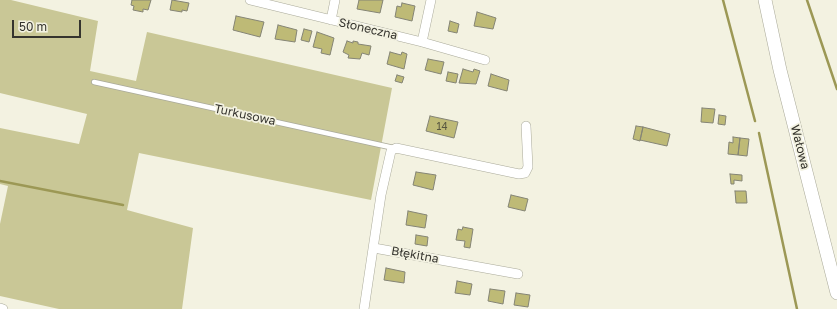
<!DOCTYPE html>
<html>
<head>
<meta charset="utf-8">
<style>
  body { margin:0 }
  #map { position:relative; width:837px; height:309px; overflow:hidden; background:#f3f2e1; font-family:"Golos Text",sans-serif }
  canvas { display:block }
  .scale { position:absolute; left:12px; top:20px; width:69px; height:18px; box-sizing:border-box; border:2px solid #35342e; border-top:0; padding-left:5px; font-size:12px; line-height:14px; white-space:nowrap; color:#35342e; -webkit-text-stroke:3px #f3f2e1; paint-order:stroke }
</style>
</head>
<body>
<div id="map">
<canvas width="837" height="309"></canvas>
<div class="scale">50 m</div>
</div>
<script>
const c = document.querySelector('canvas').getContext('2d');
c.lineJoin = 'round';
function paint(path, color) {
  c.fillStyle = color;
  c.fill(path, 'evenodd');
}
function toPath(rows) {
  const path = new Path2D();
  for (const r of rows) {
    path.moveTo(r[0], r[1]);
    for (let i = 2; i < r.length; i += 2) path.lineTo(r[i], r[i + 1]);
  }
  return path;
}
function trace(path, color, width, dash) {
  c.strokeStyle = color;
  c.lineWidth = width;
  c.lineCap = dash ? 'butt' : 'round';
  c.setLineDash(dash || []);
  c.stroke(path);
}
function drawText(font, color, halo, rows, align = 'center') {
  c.font = font + ' "Golos Text",sans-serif';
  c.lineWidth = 3.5;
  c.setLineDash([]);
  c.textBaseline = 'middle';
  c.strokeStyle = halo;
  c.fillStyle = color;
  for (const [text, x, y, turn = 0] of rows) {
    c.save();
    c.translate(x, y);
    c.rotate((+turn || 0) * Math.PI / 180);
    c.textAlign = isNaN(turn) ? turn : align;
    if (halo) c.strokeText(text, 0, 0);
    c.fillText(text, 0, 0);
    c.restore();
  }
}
paint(toPath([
  [0,0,11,0,98,21,90,71,136,81,147,32,392,88,371,200,139,153,127,210,193,228,182,309,59,309,0,296,0,224,8,186,0,184,0,128,79,144,87,114,0,93]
]), '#c9c796');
trace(toPath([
  [723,0,755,121],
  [807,0,837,89],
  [759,133,797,309],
  [0,181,123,205]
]), '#9c9855', 2.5);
const building = toPath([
  [132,0,151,0,148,10,143,9,143,12,133,10,134,6,131,5,132,0],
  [172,0,189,3,187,11,182,10,182,12,170,10,172,0],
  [359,0,383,0,380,13,357,9,359,0],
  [402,3,415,6,412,21,395,17,397,6,401,7,402,3],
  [477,12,496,18,493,29,474,26,477,12],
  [236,16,264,22,260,37,233,30,236,16],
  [450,21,459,24,457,33,448,31,450,21],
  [278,25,297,30,295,42,275,39,278,25],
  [304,29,312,31,309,42,301,40,304,29],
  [317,32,334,38,330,55,321,53,322,49,313,47,317,32],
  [347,41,353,43,353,41,358,42,358,44,371,46,369,55,362,53,360,59,348,58,349,55,343,52,347,41],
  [390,52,401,55,402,52,407,54,404,69,387,64,390,52],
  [428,59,444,62,441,74,425,70,428,59],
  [463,69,473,72,474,69,480,71,476,84,459,83,463,69],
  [448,72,458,74,456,83,446,81,448,72],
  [491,74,509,80,507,91,488,86,491,74],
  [397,75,404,77,402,83,395,81,397,75],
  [702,108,715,109,713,123,701,122,702,108],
  [719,115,726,116,725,125,718,124,719,115],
  [430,116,458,122,454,138,426,131,430,116],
  [636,126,643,127,640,141,633,139,636,126],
  [643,127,670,134,667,146,640,140,643,127],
  [733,137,740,138,738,155,728,154,729,142,733,143,733,137],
  [740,138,749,139,747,156,738,155,740,138],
  [416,172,436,175,433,190,413,185,416,172],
  [730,174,742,175,742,181,734,180,734,184,731,184,730,174],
  [735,191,746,191,747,203,736,203,735,191],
  [511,195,528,199,525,211,508,207,511,195],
  [408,211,427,215,425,228,406,225,408,211],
  [463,227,473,229,470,248,464,247,465,241,456,240,458,229,462,230,463,227],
  [416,235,428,237,427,246,415,244,416,235],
  [386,268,405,272,404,283,384,280,386,268],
  [457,281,472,284,470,295,455,293,457,281],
  [490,289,505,291,503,304,488,301,490,289],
  [516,293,530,295,528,307,514,305,516,293]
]);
paint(building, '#beba76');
trace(building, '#848475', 1);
const lane = toPath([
  [94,82,394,148]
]);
const street = toPath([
  [250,0,422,42,485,60],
  [331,20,335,0],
  [422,42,431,0],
  [374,248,518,274],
  [0,308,3,309],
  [364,309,381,195,391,151,396,148,519,174,525,173,528,167,526,126]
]);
const secondary = toPath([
  [765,0,780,70,837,293]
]);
trace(lane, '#aaaa9a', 6);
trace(street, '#aaaa9a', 10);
trace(secondary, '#aaaa9a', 14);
trace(lane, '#fff', 4.5);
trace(street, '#fff', 9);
trace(secondary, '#fff', 13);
drawText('10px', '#575640', null, [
  ["14",442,127]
]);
drawText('12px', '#35342e', '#f3f2e1', [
  ["Słoneczna",368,29,13],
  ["Turkusowa",245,115,12],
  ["Wałowa",800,147,76],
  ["Błękitna",415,255,10]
]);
</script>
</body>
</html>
